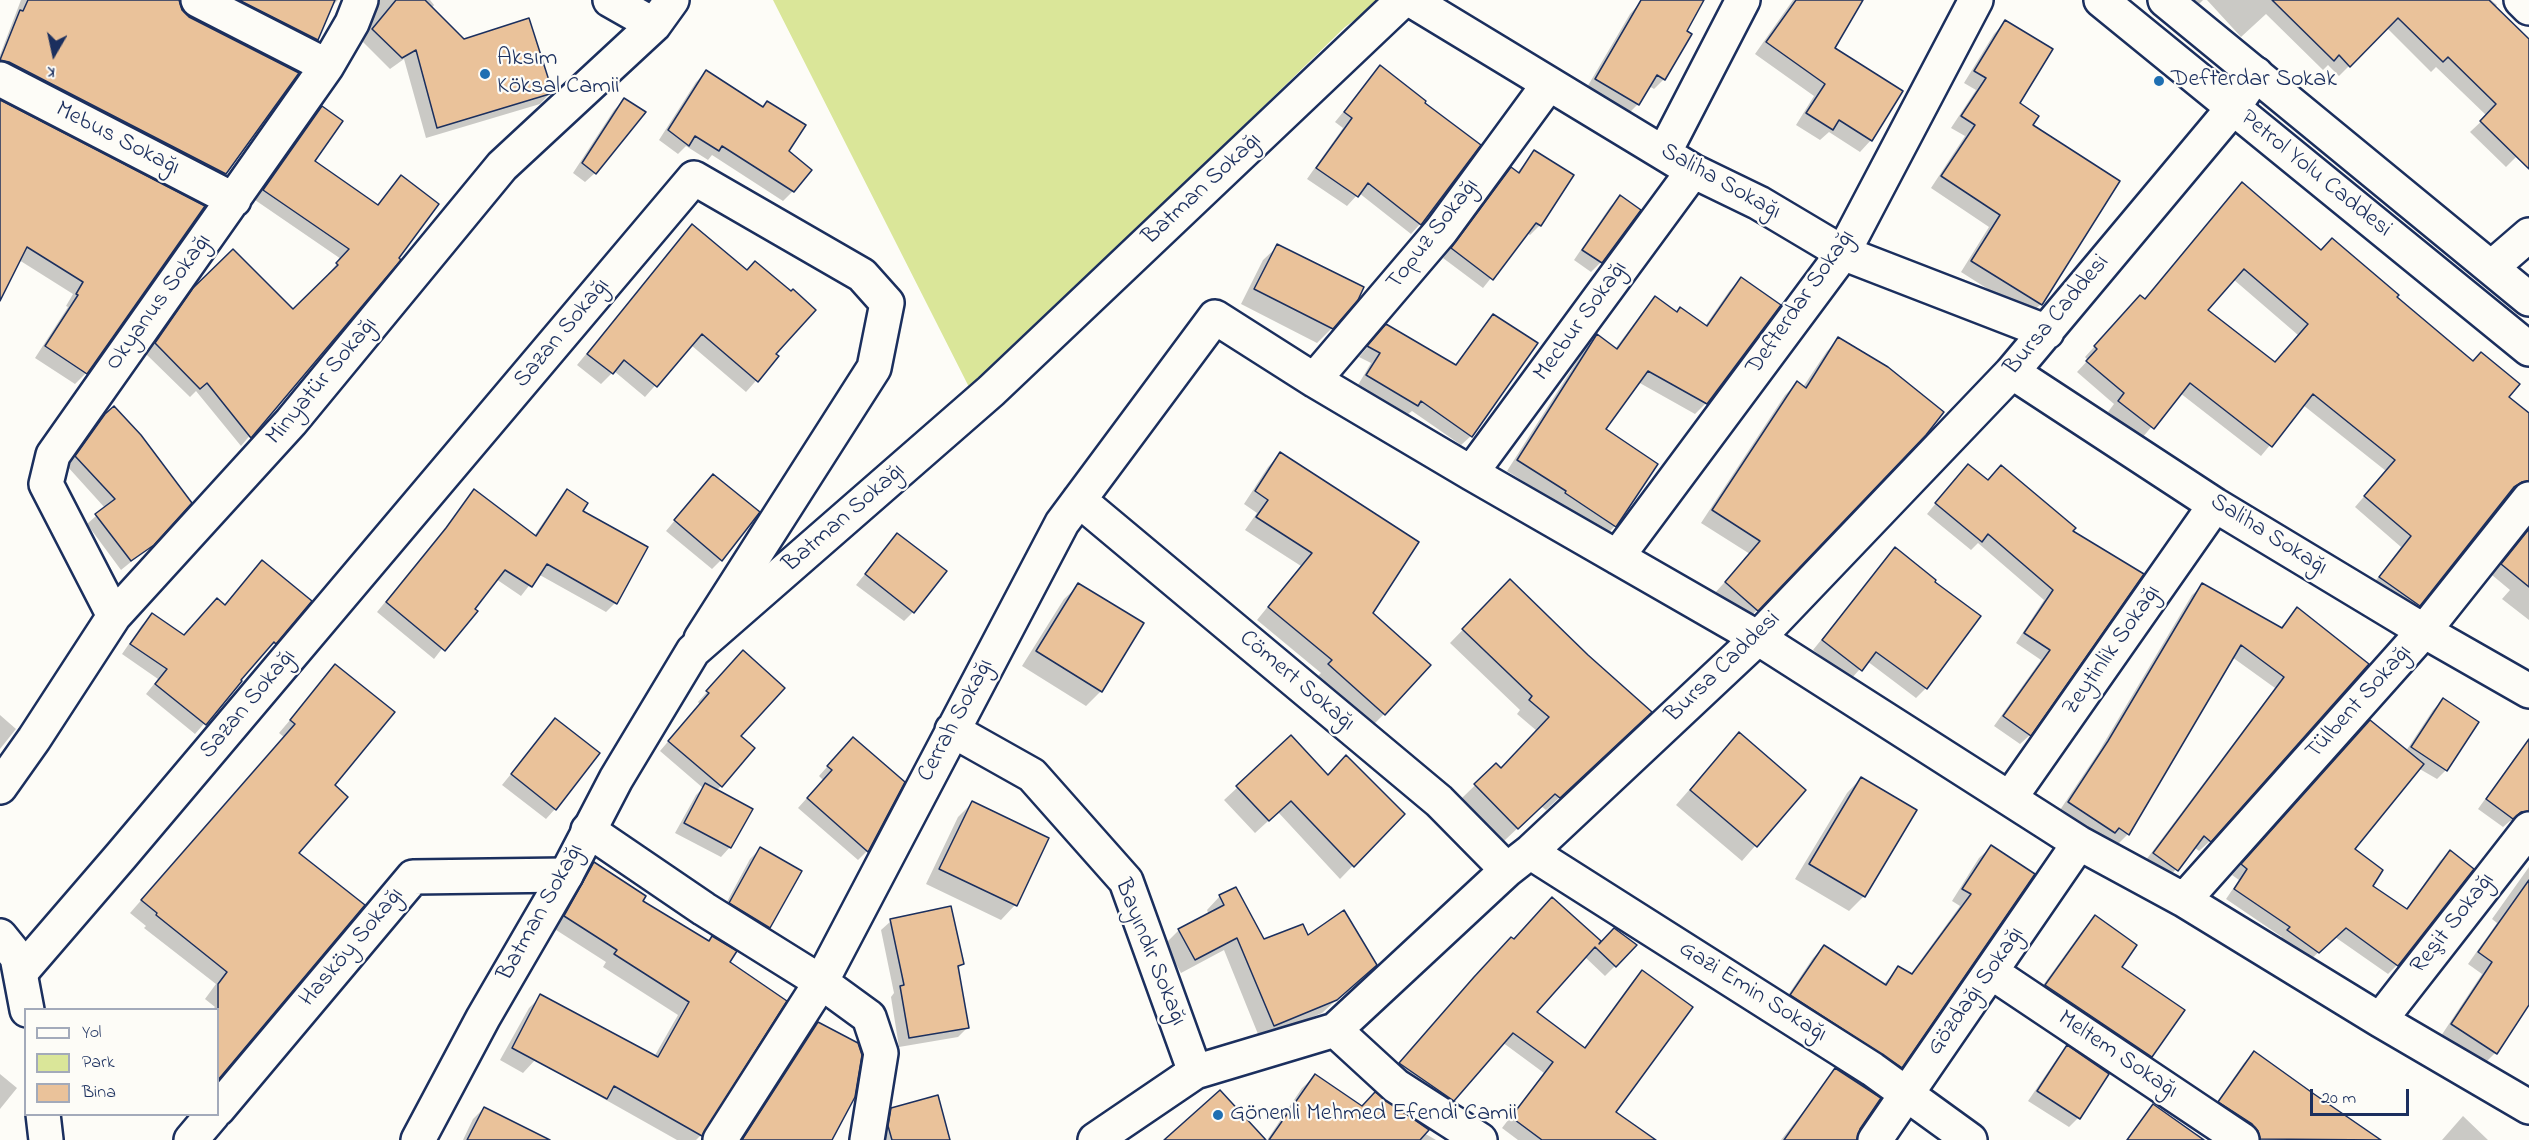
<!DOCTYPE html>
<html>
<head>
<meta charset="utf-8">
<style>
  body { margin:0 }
  #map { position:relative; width:2529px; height:1140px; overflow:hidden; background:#fdfcf7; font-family:"Indie Flower",sans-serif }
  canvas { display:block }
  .legend { position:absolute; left:24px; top:1008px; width:195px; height:108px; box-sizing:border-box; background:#fdfcf7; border:2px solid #a3aaba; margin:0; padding:8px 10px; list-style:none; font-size:18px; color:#1b2f5e }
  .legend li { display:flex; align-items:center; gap:12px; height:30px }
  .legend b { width:30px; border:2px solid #a3aaba }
  .north { position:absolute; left:24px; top:24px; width:60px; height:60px; -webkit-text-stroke:4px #fdfcf7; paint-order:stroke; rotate:189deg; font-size:16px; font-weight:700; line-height:24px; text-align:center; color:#1b2f5e }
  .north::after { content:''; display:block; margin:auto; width:21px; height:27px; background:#1b2f5e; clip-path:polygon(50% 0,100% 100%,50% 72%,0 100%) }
  .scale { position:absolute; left:2310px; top:1089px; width:99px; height:27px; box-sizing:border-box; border:3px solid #1b2f5e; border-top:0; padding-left:8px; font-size:18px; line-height:21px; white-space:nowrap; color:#1b2f5e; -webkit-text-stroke:4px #fdfcf7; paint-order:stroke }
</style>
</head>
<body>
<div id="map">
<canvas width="2529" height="1140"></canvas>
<ul class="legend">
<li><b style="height:8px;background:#fdfcf7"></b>Yol</li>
<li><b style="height:16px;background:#dae699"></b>Park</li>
<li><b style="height:16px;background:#eac29a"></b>Bina</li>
</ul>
<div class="north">K</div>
<div class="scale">20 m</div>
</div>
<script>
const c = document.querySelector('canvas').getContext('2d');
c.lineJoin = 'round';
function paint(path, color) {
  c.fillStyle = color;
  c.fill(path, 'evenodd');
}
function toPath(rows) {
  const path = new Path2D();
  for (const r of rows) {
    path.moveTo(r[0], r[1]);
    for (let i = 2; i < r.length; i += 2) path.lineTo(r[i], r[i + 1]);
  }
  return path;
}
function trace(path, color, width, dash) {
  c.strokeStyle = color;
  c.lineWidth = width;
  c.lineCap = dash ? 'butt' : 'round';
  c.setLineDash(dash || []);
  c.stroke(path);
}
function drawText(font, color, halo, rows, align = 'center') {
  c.font = font + ' "Indie Flower",sans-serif';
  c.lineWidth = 4.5;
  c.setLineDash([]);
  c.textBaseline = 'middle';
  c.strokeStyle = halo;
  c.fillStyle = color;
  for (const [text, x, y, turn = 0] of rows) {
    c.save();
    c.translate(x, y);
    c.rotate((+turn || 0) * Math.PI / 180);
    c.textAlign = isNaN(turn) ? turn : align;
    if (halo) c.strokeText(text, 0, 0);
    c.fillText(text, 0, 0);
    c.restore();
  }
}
paint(toPath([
  [773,0,1382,0,1345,27,971,391]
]), '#dae699');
paint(toPath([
  [21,0,178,0,181,10,188,18,297,73,228,171,217,182,0,75,0,55],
  [206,0,338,0,330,8,316,39,305,50],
  [365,0,430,0,434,5,431,9,464,41,551,92,540,104,426,138,404,59,390,69,360,39],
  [1648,0,1703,0,1685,31,1664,79,1654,89,1649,86,1638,104,1628,114,1586,89,1630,14,1639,4],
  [1793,0,1861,0,1833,49,1871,140,1860,152,1829,132,1820,140,1796,125,1814,96,1755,54],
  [2194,0,2203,0,2199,4],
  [2207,0,2491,0,2497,5,2494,8,2529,40,2529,154,2524,149,2506,167,2470,132,2487,116,2436,67,2431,72,2387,28,2339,76,2328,65,2323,70,2266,14,2241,37],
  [2005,22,2018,104,2030,126,2041,304,2029,315,1961,272,1989,227,1931,188,1965,136,1951,128,1976,90,1964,83,1994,34],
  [1380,67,1420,224,1411,234,1359,193,1347,206,1307,179,1343,128,1335,122],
  [706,72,787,152,793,191,783,201,712,155,708,160,686,146,678,154,659,140,696,82],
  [0,100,203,207,86,373,75,384,35,358,68,307,66,306,73,294,19,260,0,294],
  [624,100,595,173,585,182,573,173,614,110],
  [322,108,312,162,377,206,401,177,397,258,398,260,241,446,196,391,190,397,146,354,184,300,233,251,293,311,330,275,328,274,341,259,255,200,312,118],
  [1534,152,1540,225,1530,235,1527,233,1483,288,1443,258,1502,179,1511,169,1517,173],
  [2232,194,2394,298,2529,415,2529,494,2520,490,2508,493,2408,616,2370,588,2401,547,2355,507,2386,471,2303,405,2261,456,2180,393,2142,438,2108,412,2114,404,2077,372,2088,360,2085,357,2130,307,2144,300],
  [2233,279,2298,335,2274,364,2206,311],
  [1620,197,1601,262,1591,272,1574,260,1610,207],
  [692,226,777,357,746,392,691,345,645,397,614,371,601,384,577,365],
  [1278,246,1332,328,1317,343,1241,304,1263,260],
  [1741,279,1779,305,1706,403,1695,414,1638,382,1604,429,1615,526,1604,537,1555,504,1556,502,1507,471,1586,347,1597,336,1615,349,1645,309,1655,298,1676,313,1680,309,1705,326,1730,290],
  [1493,316,1471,436,1461,445,1412,411,1407,415,1358,385,1371,363,1359,357,1377,336,1454,366],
  [1839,339,1757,610,1745,622,1714,594,1750,554,1701,523,1785,395,1797,383,1803,387,1827,351],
  [106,415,153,544,121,570,87,524,105,508,67,466,96,425],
  [1280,454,1371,613,1384,714,1372,726,1317,677,1321,673,1257,620,1301,566,1245,530,1257,513,1244,504,1268,467],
  [1959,475,2071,532,2142,575,2030,735,2020,744,1994,726,2041,660,2016,643,2044,600,1978,543,1971,550,1927,514],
  [704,485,721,560,712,569,666,531],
  [475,491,534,536,558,501,567,491,581,511,615,603,606,612,538,574,521,596,496,579,434,659,377,612],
  [2529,529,2529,620,2502,599,2510,590,2492,575],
  [897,535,913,612,904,621,856,585],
  [1895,549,1933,583,1979,617,1926,688,1916,698,1867,661,1851,679,1813,650],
  [262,562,310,601,275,643,264,651,238,680,240,682,195,734,146,694,158,679,122,654,142,625,152,615,184,637,224,606],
  [1510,581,1637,725,1546,810,1541,806,1504,841,1462,798,1496,765,1501,770,1537,731,1517,714,1520,710,1450,643],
  [1079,585,1101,691,1086,706,1022,666,1064,599],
  [2203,585,2280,628,2297,609,2367,664,2210,841,2199,851,2194,847,2166,881,2143,864,2275,688,2232,657,2128,834,2117,845,2108,838,2103,843,2058,813,2098,753,2192,595],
  [734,662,739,736,721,786,716,791,730,847,721,857,675,833,696,795,703,788,660,751,700,704,698,702],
  [336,666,333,785,296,853,363,905,218,1078,218,1010,212,1010,215,1007,205,999,216,984,144,928,146,926,130,913,284,737,279,733],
  [2443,700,2446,770,2437,779,2418,768,2352,849,2371,886,2406,910,2440,861,2450,852,2397,965,2388,974,2335,937,2308,962,2279,940,2282,937,2226,899,2239,880,2232,875,2360,732,2406,751,2433,710],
  [0,715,16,729,0,749],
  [555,720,555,809,546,819,502,785],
  [1291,738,1327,776,1403,814,1340,879,1278,812,1255,833,1224,800],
  [2525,746,2529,749,2529,812,2521,820,2510,821,2503,827,2478,809,2516,756],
  [843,749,867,851,858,860,798,808,823,780,819,776],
  [1725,749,1804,790,1742,861,1676,805],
  [1861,778,1915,811,1864,896,1849,911,1795,879,1847,793],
  [972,803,1047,839,1015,905,1001,920,926,884,958,817],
  [1991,847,1901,1067,1889,1078,1780,1007,1813,958,1824,947,1883,985,1899,967,1910,975,1960,906,1952,901,1979,858],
  [760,849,769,927,760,937,721,913,750,859],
  [594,864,640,901,708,942,712,938,728,962,701,1135,696,1140,677,1140,535,1060,523,1073,500,1060,529,1008,541,996,654,1057,678,1015,603,967,606,962,553,928,582,876],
  [2529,867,2529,1002,2495,1053,2484,1064,2441,1036,2482,974,2468,964,2497,923,2492,919],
  [1220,896,1263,941,1307,937,1375,965,1322,1013,1260,1039,1224,950,1181,973,1165,944,1179,930,1209,915,1207,910],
  [1552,899,1601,944,1635,946,1605,976,1585,957,1535,1012,1584,1048,1632,982,1642,972,1614,1112,1647,1140,1518,1140,1502,1128,1544,1073,1502,1042,1443,1110,1390,1074,1464,989],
  [2096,917,2120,967,2183,1010,2151,1056,2139,1069,2033,999,2083,930],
  [891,921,963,964,957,969,967,1028,958,1037,899,1047,891,997,894,993,881,930],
  [818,1024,831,1140,739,1140,806,1036],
  [2067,1047,2078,1118,2069,1127,2028,1101,2058,1057],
  [2254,1053,2360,1131,2375,1140,2248,1140,2210,1112,2244,1063],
  [1836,1070,1858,1129,1855,1140,1781,1140],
  [0,1074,17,1088,0,1109],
  [1315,1076,1361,1108,1424,1133,1436,1140,1267,1140,1302,1088],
  [2153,1106,2195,1136,2197,1134,2206,1140,2126,1140],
  [484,1108,547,1140,463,1140,473,1119],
  [892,1109,949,1140,880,1140,882,1119],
  [2463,1116,2488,1140,2442,1140]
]), '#0003');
const building = toPath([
  [28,0,179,0,182,10,189,17,299,73,226,174,9,62,0,60,20,10,23,11,28,0],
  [239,0,335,0,318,40,239,0],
  [396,0,425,0,464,39,529,18,553,93,437,128,416,50,402,58,372,29,396,0],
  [1641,0,1704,0,1687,31,1692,34,1665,80,1657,75,1639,105,1595,79,1641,0],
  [1796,0,1863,0,1835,48,1903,91,1872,141,1839,120,1833,130,1806,113,1825,84,1766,42,1796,0],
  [2272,0,2489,0,2529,39,2529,169,2480,121,2496,104,2448,57,2443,62,2398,18,2350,67,2339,55,2334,61,2272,0],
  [2005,20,2053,49,2020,103,2039,116,2033,125,2120,181,2042,305,1971,261,2000,215,1941,176,1975,125,1961,116,1986,78,1974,71,2005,20],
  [1380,65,1426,101,1425,103,1481,145,1421,225,1368,183,1358,197,1316,168,1352,118,1344,112,1380,65],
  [706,70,763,107,767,101,806,125,789,151,812,170,794,192,722,146,719,151,695,136,689,146,668,130,706,70],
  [624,98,646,112,596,174,582,163,624,98],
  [0,100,205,206,87,374,45,346,78,295,76,294,83,282,27,247,0,301,0,100],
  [322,106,343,121,315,161,378,205,401,175,439,204,399,258,401,260,251,438,207,383,200,389,155,343,193,288,233,249,293,309,338,265,336,263,349,249,263,190,322,106],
  [1534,150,1574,175,1541,226,1536,223,1493,280,1451,248,1511,167,1519,173,1534,150],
  [2242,182,2321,250,2332,238,2399,295,2397,297,2473,361,2481,352,2520,384,2509,397,2529,413,2529,481,2522,482,2514,487,2420,606,2379,577,2411,536,2364,496,2395,460,2313,394,2272,447,2190,383,2154,429,2118,401,2124,393,2086,361,2097,349,2094,346,2140,295,2145,299,2242,182],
  [2244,269,2308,324,2275,362,2208,310,2244,269],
  [1620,195,1641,210,1602,263,1582,250,1620,195],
  [692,224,747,270,755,261,791,291,793,289,816,310,776,354,779,356,758,382,702,334,657,387,624,360,613,374,587,354,692,224],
  [1277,244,1364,287,1358,300,1333,329,1254,289,1277,244],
  [1741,277,1781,305,1707,404,1648,371,1606,429,1658,464,1616,527,1565,493,1566,491,1517,460,1597,334,1617,349,1655,296,1677,312,1680,307,1707,326,1741,277],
  [1493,314,1538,343,1472,437,1421,401,1418,406,1366,375,1380,353,1367,346,1386,324,1456,365,1493,314],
  [1838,337,1888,367,1944,412,1926,435,1758,611,1725,582,1760,541,1712,510,1797,381,1806,388,1838,337],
  [114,406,141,435,192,503,154,545,131,561,95,514,115,499,75,456,105,414,114,406],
  [1280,452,1419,542,1373,613,1431,665,1385,715,1328,664,1332,660,1268,607,1312,553,1256,517,1268,500,1255,491,1280,452],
  [1968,464,1988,480,2001,465,2076,528,2073,531,2144,574,2031,736,2003,716,2050,650,2024,633,2053,590,1988,534,1982,542,1935,503,1968,464],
  [713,474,760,512,722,561,674,520,713,474],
  [474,489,536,536,567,489,588,503,583,511,648,547,617,604,547,564,532,587,505,570,475,609,478,611,445,651,386,602,446,528,474,489],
  [2529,529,2529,587,2501,564,2529,529],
  [897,533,947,571,914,613,865,574,897,533],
  [1895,547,1936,580,1935,582,1981,616,1927,689,1876,652,1862,671,1822,640,1895,547],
  [262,560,312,601,276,644,274,642,241,680,242,681,206,725,155,684,167,669,130,644,152,613,184,635,217,598,225,605,262,560],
  [1510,579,1588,655,1652,712,1560,798,1555,794,1518,829,1474,784,1496,763,1501,768,1549,717,1529,700,1532,696,1462,629,1510,579],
  [1078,583,1144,623,1102,692,1036,651,1078,583],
  [2202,583,2282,628,2297,607,2369,664,2211,842,2204,836,2178,871,2153,853,2284,677,2241,645,2129,835,2119,828,2115,833,2068,802,2108,741,2202,583],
  [743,650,785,688,741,736,755,748,722,787,668,741,709,693,706,691,743,650],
  [335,664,395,712,335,785,348,797,299,853,365,905,218,1080,218,984,227,972,156,915,157,913,141,900,295,724,290,720,335,664],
  [2443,698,2479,722,2447,771,2411,747,2443,698],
  [555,718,600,753,556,810,511,774,555,718],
  [2370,720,2424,764,2355,849,2383,870,2373,886,2407,909,2450,850,2474,869,2398,966,2346,928,2319,953,2287,930,2290,927,2234,889,2247,869,2241,864,2370,720],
  [1739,732,1806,790,1757,847,1690,790,1739,732],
  [1291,735,1328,775,1346,755,1405,814,1354,867,1291,801,1269,821,1236,786,1291,735],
  [853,737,905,782,868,852,807,798,832,770,827,766,853,737],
  [2529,739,2529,811,2521,812,2513,819,2486,799,2529,739],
  [1861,777,1917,810,1865,897,1809,864,1861,777],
  [705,783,753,809,731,848,684,823,705,783],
  [972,801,1049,838,1017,906,939,869,972,801],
  [1991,845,2035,874,1902,1068,1790,995,1824,945,1886,985,1898,966,1912,974,1971,894,1962,889,1991,845],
  [760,847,802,871,770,928,729,903,760,847],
  [594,862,646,896,643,901,709,941,712,936,737,951,730,962,787,1001,702,1136,614,1086,607,1099,512,1048,540,994,658,1057,689,1002,614,954,617,950,564,916,594,862],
  [2529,880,2529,1005,2497,1054,2451,1024,2492,962,2478,952,2529,880],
  [1236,887,1264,939,1303,924,1308,935,1344,910,1377,965,1337,1000,1274,1026,1237,938,1195,960,1178,929,1224,905,1219,895,1236,887],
  [1552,897,1601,941,1599,944,1614,928,1637,945,1616,967,1595,947,1537,1012,1585,1048,1642,970,1693,1007,1616,1112,1656,1140,1542,1140,1511,1117,1553,1062,1513,1033,1454,1101,1399,1063,1474,977,1511,937,1514,939,1552,897],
  [951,906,964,964,958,966,969,1028,909,1038,900,986,904,985,890,919,951,906],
  [2095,915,2137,945,2122,967,2185,1010,2152,1057,2045,985,2095,915],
  [818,1022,858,1043,862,1055,855,1097,832,1140,742,1140,818,1022],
  [2067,1045,2109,1074,2080,1119,2037,1091,2067,1045],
  [2254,1051,2314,1094,2381,1140,2260,1139,2258,1131,2252,1124,2218,1102,2254,1051],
  [1835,1068,1881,1098,1860,1129,1857,1140,1784,1140,1835,1068],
  [1315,1074,1362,1106,1375,1092,1429,1130,1420,1140,1269,1140,1315,1074],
  [1220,1090,1266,1140,1164,1140,1220,1090],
  [938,1095,950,1140,892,1140,888,1126,891,1108,938,1095],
  [2153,1104,2204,1140,2127,1140,2153,1104],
  [484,1107,550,1140,467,1140,484,1107]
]);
paint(building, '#eac29a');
trace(building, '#1b2f5e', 1.5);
const street = toPath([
  [198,0,327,66],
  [610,0,654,25],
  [1411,0,1693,171,1759,203,1843,253,2047,332],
  [2521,0,2529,8],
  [0,79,234,200],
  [1664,153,1743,0],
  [2492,267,2529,235],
  [2012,372,2215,505,2424,631,2529,691],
  [1314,380,1441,231,1548,85],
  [1471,473,1693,171],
  [1079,500,1439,801,1507,870],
  [1617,557,1843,253,1976,0],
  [114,616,46,484,53,455,327,66,352,23,361,0],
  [952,730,1032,775,1126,881,1195,1072],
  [0,787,34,739,114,616,291,422,502,166,654,25,672,0],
  [2010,798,2215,505],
  [588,830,704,909,821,982,869,1017,881,1053,867,1140],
  [1530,852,1872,1069,1970,1140],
  [2184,900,2424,631,2529,499],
  [21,972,121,856,694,178,862,275,887,303,874,368,701,639],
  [1991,972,2242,1140],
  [2380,1020,2529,829],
  [1335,1030,1396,1086,1480,1140],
  [218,1109,413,877,566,875],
  [191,1140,213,1114],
  [720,1140,821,982,1062,523,1215,317,1314,380,1471,473,1758,638,2079,843,2184,900,2380,1020,2529,1107],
  [1095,1140,1195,1072,1335,1030,1507,870,1530,852,1758,638,2012,372,2233,108,2256,74],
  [1875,1140,2079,843]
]);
const secondary = toPath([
  [2101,0,2529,349],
  [2165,0,2529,299],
  [0,936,17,957,27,1010],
  [43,1114,46,1140],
  [418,1140,483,1018,566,875,616,779,693,651,991,391,1403,0]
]);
trace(street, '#1b2f5e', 38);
trace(secondary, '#1b2f5e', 38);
trace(street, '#fdfcf7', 33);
trace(secondary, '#fdfcf7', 33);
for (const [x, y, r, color] of [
  [485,74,6,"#1f6fb2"],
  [2159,81,6,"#1f6fb2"],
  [1218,1115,6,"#1f6fb2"]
]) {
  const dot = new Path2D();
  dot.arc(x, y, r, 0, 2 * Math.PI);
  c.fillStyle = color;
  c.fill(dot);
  trace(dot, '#fdfcf7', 2);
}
drawText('24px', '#1b2f5e', '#fdfcf7', [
  ["Aksım",497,60],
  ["Köksal Camii",497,88],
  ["Defterdar Sokak",2171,81],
  ["Gönenli Mehmed Efendi Camii",1230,1115]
], 'left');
drawText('24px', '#1b2f5e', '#fdfcf7', [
  ["Mebus Sokağı",117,140,27],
  ["Petrol Yolu Caddesi",2315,175,39],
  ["Saliha Sokağı",1720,183,29],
  ["Batman Sokağı",1203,190,-43],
  ["Topuz Sokağı",1434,235,-52],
  ["Okyanus Sokağı",160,303,-54],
  ["Defterdar Sokağı",1802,303,-55],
  ["Bursa Caddesi",2058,316,-50],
  ["Mecbur Sokağı",1582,322,-54],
  ["Sazan Sokağı",563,334,-50],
  ["Minyatür Sokağı",323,382,-50],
  ["Batman Sokağı",845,519,-41],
  ["Saliha Sokağı",2268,536,32],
  ["Zeytinlik Sokağı",2113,651,-55],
  ["Bursa Caddesi",1724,668,-44],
  ["Cömert Sokağı",1296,682,40],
  ["Tülbent Sokağı",2360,703,-48],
  ["Sazan Sokağı",249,705,-50],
  ["Cerrah Sokağı",957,721,-62],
  ["Batman Sokağı",542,913,-61],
  ["Reşit Sokağı",2454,924,-52],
  ["Hasköy Sokağı",353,948,-50],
  ["Bayındır Sokağı",1149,953,68],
  ["Gözdağı Sokağı",1977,992,-55],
  ["Gazi Emin Sokağı",1752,993,32],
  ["Meltem Sokağı",2117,1056,34]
]);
</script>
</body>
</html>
